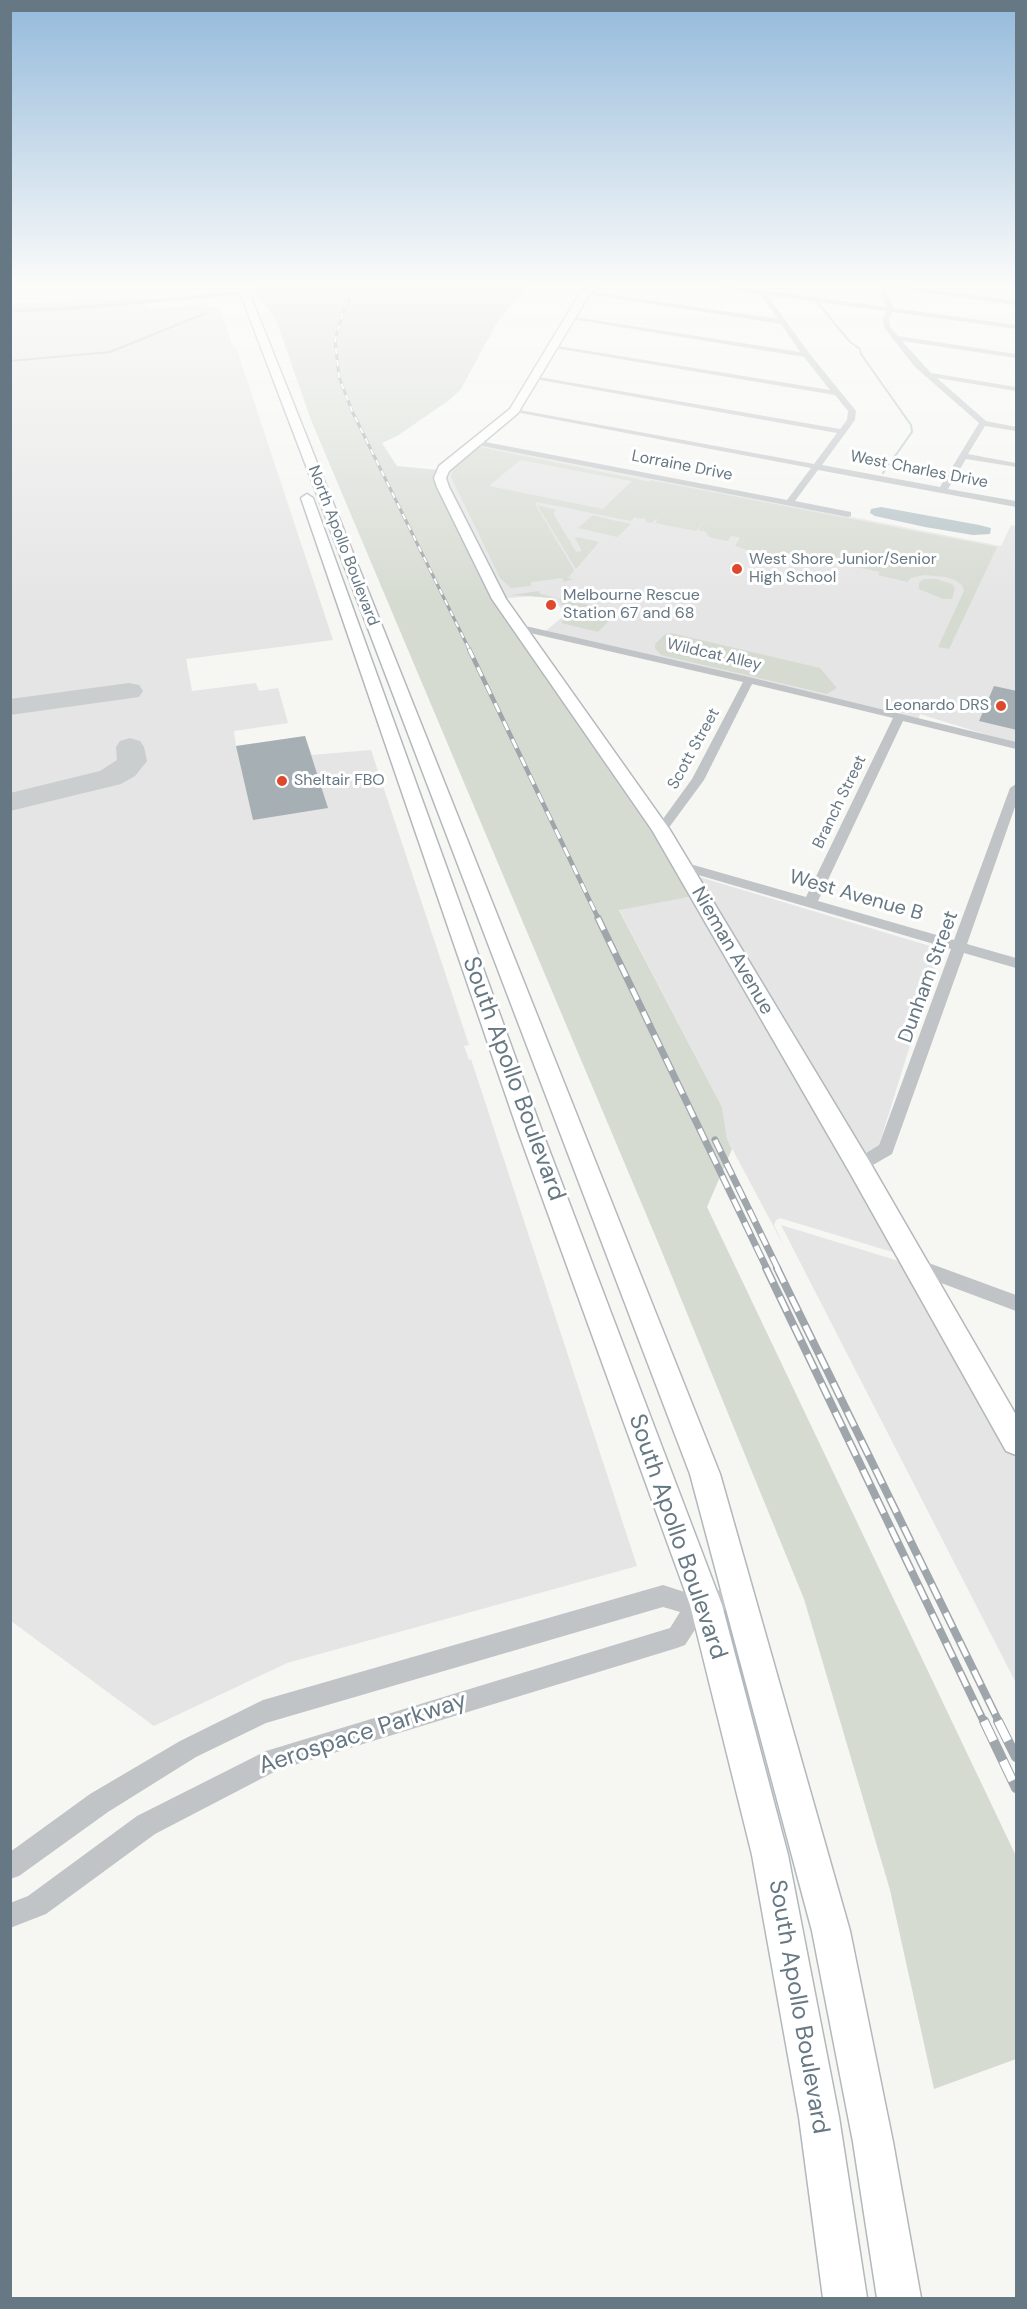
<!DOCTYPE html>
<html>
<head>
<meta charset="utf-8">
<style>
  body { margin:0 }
  #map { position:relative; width:1027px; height:2309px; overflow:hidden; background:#f6f6f3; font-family:"DM Sans",sans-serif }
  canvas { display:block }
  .frame { position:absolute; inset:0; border:12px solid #667883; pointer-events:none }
</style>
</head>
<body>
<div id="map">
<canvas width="1027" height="2309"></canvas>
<div class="frame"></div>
</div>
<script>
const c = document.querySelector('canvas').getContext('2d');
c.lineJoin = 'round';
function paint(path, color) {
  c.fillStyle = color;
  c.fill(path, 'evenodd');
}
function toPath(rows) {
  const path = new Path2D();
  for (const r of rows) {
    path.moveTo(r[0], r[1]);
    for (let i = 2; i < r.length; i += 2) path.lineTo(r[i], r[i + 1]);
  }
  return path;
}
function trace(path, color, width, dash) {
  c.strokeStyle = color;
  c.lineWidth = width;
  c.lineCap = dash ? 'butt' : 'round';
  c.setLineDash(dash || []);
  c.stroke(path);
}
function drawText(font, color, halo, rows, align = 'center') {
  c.font = font + ' "DM Sans",sans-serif';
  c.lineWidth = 6;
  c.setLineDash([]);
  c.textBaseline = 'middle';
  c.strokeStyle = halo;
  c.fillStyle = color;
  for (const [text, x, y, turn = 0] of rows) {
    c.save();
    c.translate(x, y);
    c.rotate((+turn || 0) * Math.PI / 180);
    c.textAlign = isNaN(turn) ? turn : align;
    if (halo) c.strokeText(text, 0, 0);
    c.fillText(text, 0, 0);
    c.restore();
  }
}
paint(toPath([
  [143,297,146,308,202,305,216,307,221,311,233,347,236,347,333,640,186,659,192,691,256,683,259,691,278,688,288,723,234,731,236,746,305,736,312,755,371,750,469,1045,464,1046,469,1060,471,1059,637,1566,287,1663,154,1726,11,1621,11,304],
  [473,443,1001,546,1011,525,1016,526,1016,744,920,714,918,720,543,633,565,615,555,599,531,596,499,599,443,487,443,469],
  [696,876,940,949,879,1145,862,1155],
  [694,896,899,1254,780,1218,776,1220,774,1225,785,1248,727,1139,722,1107,619,909],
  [781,1225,915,1266,1016,1441,1016,1683]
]), '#e4e5e4');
paint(toPath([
  [250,282,531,282,498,321,461,389,448,401,397,436,382,443,397,466,438,470,495,600,654,830,653,832,656,833,694,896,619,910,722,1107,727,1139,732,1149,707,1207,1016,1856,1016,2059,934,2089,890,1890,804,1599,657,1240,311,420,276,320,252,288],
  [480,447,651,482,650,480,997,547,949,649,938,647,964,591,962,585,955,580,946,577,924,575,911,578,907,582,878,575,880,572,803,556,800,562,750,551,735,546,740,538,738,537,731,536,727,541,709,537,706,532,698,530,708,517,696,531,655,523,659,518,651,523,646,522,646,519,635,518,637,515,631,521,537,502,535,504,574,570,568,578,573,579,564,582,562,578,531,582,531,586,511,588,500,578,451,477,452,471,459,463],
  [520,460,631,481,631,482,603,509,489,486],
  [537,505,556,510,553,513,576,552,582,551,575,538,577,537,599,542,576,569],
  [593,515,612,520,631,524,617,537,578,528],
  [924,579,936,579,952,584,955,588,952,599,943,599,919,589,919,583],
  [539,591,540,594,611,610,615,607,615,615,598,632,561,623,568,614,558,598,511,595],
  [671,633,820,668,837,688,827,694,661,655,655,648,655,644,664,635]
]), '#d6dbd2');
paint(toPath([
  [881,507,979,525,991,528,990,534,973,535,925,527,875,516,870,513,871,509]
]), '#b6c4c7');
trace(toPath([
  [818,296,828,286],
  [818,303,850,342,860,349,861,354,911,425,912,432,883,473],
  [10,361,110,352,206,313]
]), '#b6c4c7', 2);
paint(toPath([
  [129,683,139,685,143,691,139,697,10,715,10,699,129,683],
  [130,738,140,741,144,747,147,761,135,776,121,784,10,811,10,793,100,771,117,760,116,747,120,741,130,738]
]), '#cacecf');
paint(toPath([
  [994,686,1017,691,1017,730,979,721],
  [305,736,328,808,253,820,236,746]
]), '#a6afb4');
const secondary = toPath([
  [236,282,245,282,720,1474,850,1931,893,2142,921,2298,877,2298,853,2142,812,1931,690,1474,236,282],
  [593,282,603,282,589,295,518,413,449,471,446,478,449,487,506,599,670,830,868,1159,1016,1415,1016,1455,1006,1451,850,1173,652,830,492,599,437,487,434,478,439,466,510,409,580,293,593,282],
  [307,494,313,498,542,1131,722,1605,788,1855,839,2117,867,2298,823,2298,799,2117,752,1855,690,1605,518,1131,301,498,307,494]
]);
trace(secondary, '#b2b8bc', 3);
paint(toPath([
  [686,282,701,282,886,307,876,282,1016,301,1016,305,884,287,894,308,1016,325,1016,329,893,312,889,318,890,327,898,336,1016,354,1016,358,902,341,931,373,1016,387,1016,391,937,378,986,421,1016,427,1016,431,985,426,968,454,1016,463,1016,467,966,459,948,489,1016,501,1016,507,818,470,795,501,851,512,851,516,848,517,472,444,472,440,475,440,787,500,811,468,510,411,514,409,814,464,837,433,529,378,533,376,840,429,847,420,848,411,835,395,548,347,552,345,830,390,804,357,565,318,568,316,800,352,781,324,582,293,585,291,778,319,760,294,686,282],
  [767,295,887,311,883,318,884,327,893,339,915,367,979,423,940,487,822,465,855,420,856,411,809,353,767,295],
  [244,291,246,294,75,310,10,313,10,309,75,306,244,291],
  [521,625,749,677,1016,742,1016,749,903,721,818,901,954,940,1010,788,1016,784,1016,804,967,944,1016,958,1016,968,964,953,892,1154,859,1173,853,1171,851,1166,853,1161,879,1145,951,949,678,869,676,866,683,862,806,897,893,718,752,684,704,780,665,833,657,833,655,830,692,779,743,682,517,630,516,628,521,625],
  [915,1258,1016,1295,1016,1311,909,1271,906,1266,909,1261,915,1258],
  [663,1585,697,1596,740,1585,748,1588,751,1596,748,1604,704,1616,685,1645,677,1648,278,1770,155,1834,46,1914,10,1928,10,1903,28,1896,137,1816,266,1751,670,1628,680,1612,663,1607,266,1723,196,1757,108,1812,19,1876,10,1879,10,1852,90,1794,180,1741,263,1700,663,1585]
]), '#c0c4c7');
paint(secondary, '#fff');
const railFar4 = toPath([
  [360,282,345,306,335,340,339,377,352,411,470,651]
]);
const railFar3 = toPath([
  [469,649,599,920]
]);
const railFar2 = toPath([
  [598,918,767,1269],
  [715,1140,778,1269]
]);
const railFar1 = toPath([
  [766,1268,984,1722],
  [777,1268,999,1722]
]);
const rail = toPath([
  [984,1721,1016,1788],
  [998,1721,1016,1757]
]);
trace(railFar4, '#9fa6ab', 3);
trace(railFar3, '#9fa6ab', 4.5);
trace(railFar2, '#9fa6ab', 7);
trace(railFar1, '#9fa6ab', 8);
trace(rail, '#9fa6ab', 10);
trace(railFar4, '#fff', 2, [6]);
trace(railFar3, '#fff', 3, [10]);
trace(railFar2, '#fff', 4.5, [13]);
trace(railFar1, '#fff', 5, [16]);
trace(rail, '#fff', 8, [22]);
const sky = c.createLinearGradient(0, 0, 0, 605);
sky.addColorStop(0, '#94badb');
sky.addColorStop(0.47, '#fbfbfa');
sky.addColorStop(1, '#fbfbfa00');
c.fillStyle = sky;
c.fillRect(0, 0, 1027, 605);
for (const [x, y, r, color] of [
  [737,569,6,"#de482b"],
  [551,605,6,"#de482b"],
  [1001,706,6,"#de482b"],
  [282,781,6,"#de482b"]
]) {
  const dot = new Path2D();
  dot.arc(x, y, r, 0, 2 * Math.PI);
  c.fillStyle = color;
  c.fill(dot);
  trace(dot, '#fff', 2);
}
drawText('16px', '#667883', '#fff', [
  ["Lorraine Drive",682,466,11],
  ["West Charles Drive",919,470,11],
  ["North Apollo Boulevard",343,546,69],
  ["Wildcat Alley",714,655,13],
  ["Scott Street",694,749,-61],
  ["Branch Street",840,802,-64]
]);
drawText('16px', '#667883', '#fff', [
  ["West Shore Junior/Senior",749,560],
  ["High School",749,578],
  ["Melbourne Rescue",563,596],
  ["Station 67 and 68",563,614],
  ["Leonardo DRS",989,706,"right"],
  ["Sheltair FBO",294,781]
], 'left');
drawText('20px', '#667883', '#fff', [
  ["West Avenue B",856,896,16],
  ["Nieman Avenue",732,951,60],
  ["Dunham Street",929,977,-70]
]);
drawText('24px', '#667883', '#fff', [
  ["South Apollo Boulevard",513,1079,70],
  ["South Apollo Boulevard",677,1537,71],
  ["Aerospace Parkway",363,1734,-18],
  ["South Apollo Boulevard",798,2007,80]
]);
</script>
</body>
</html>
